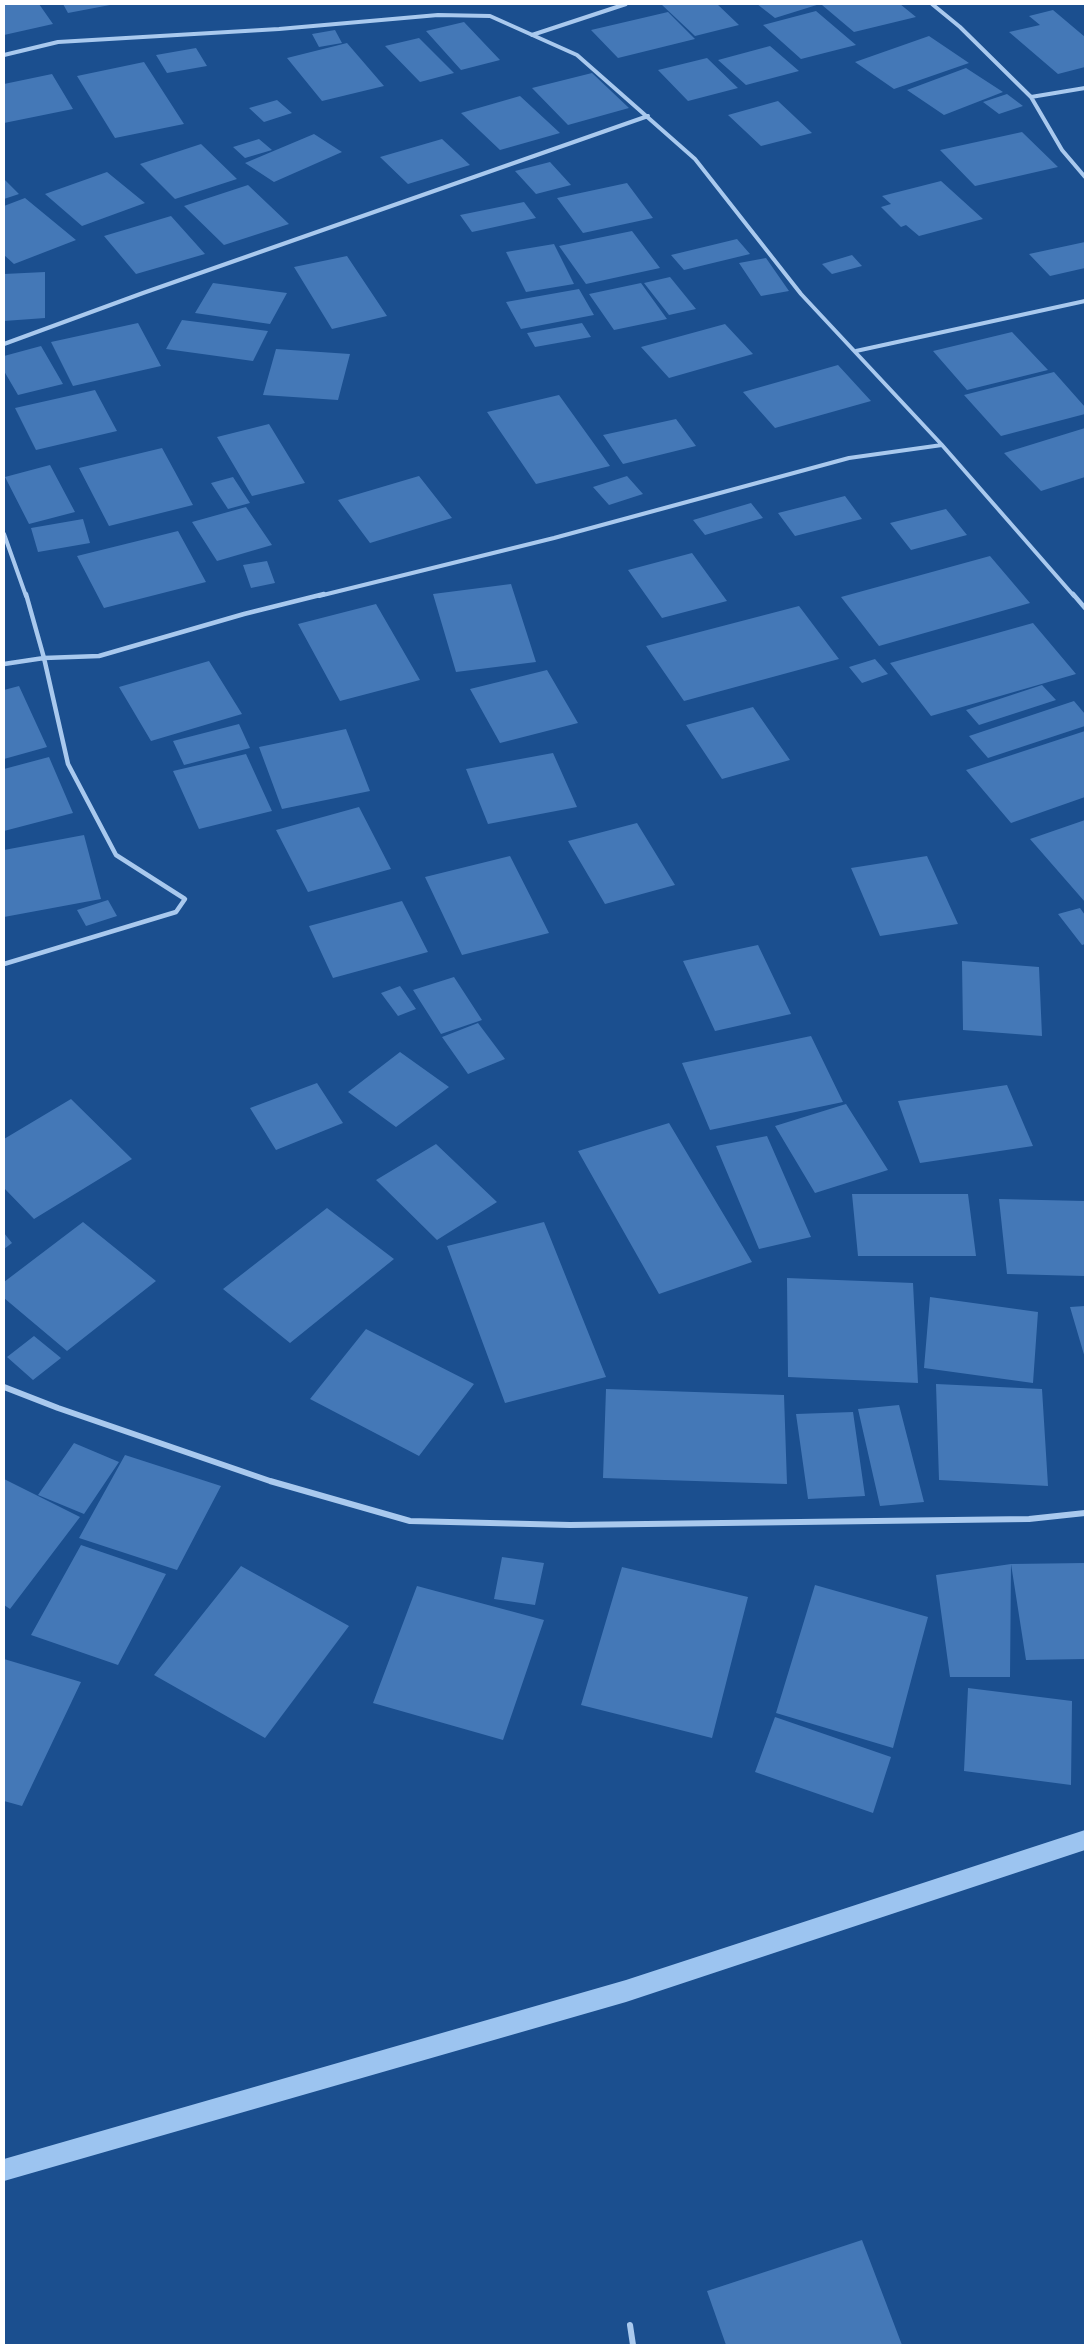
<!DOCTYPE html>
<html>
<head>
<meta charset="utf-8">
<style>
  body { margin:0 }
  #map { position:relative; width:1089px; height:2349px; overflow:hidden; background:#1b4f8f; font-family:Quicksand,sans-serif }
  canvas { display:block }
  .frame { position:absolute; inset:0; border:5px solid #fff; pointer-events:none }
</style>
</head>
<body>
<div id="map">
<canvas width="1089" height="2349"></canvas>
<div class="frame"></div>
</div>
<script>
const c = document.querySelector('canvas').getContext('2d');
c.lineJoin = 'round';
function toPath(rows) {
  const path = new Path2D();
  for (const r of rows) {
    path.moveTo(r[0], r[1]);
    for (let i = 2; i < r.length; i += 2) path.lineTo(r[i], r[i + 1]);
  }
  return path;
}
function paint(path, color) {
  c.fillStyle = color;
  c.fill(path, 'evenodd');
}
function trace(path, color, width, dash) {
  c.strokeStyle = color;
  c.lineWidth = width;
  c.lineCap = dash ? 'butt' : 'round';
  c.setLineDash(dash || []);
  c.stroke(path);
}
paint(toPath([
  [1085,1830,1085,1850,626,2002,4,2181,4,2159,626,1980,1085,1830]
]), '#9cc4f0');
paint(toPath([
  [4,4,39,4,53,24,4,35],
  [63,4,110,4,110,5,68,13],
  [661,4,717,4,739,25,695,36],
  [757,4,820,4,775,18],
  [900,4,916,17,854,32,822,5],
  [1053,10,1085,37,1085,67,1058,74,1009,32,1040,25,1029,16],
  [816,11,856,45,801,59,763,25],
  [668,12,695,39,618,58,591,30],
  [464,22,500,60,461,70,426,31],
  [335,30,342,43,319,47,312,34],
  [929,36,969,63,894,89,855,62],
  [419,38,454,73,420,82,385,46],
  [347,43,384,86,322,101,287,58],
  [770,46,799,71,746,85,718,60],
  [196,48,207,66,167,73,156,55],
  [707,58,738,88,688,101,658,70],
  [144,62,184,124,115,138,77,76],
  [966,68,1003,92,944,115,907,90],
  [592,73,629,108,568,125,532,88],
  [52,74,73,109,4,123,4,84],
  [1007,94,1023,106,999,114,983,102],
  [520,96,560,133,500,150,461,113],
  [277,100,292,113,264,122,249,108],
  [778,101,812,133,761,146,728,115],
  [1022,132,1058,167,975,186,940,150],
  [314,134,342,152,274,182,245,163],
  [259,139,272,150,245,158,233,147],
  [442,139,470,165,408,184,380,157],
  [201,144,237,179,175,199,140,164],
  [550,162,571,185,536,194,515,171],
  [107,172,145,203,82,226,45,194],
  [4,179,19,194,4,199],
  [941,181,983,219,919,236,906,225,901,227,881,207,891,204,882,196],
  [627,183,653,218,583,233,557,198],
  [248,185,289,224,224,245,184,206],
  [25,198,76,240,14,264,4,255,4,206],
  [524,202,536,218,472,232,460,215],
  [171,216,205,254,136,274,104,236],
  [632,231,660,268,586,284,559,246],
  [737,239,750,254,684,270,671,255],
  [1085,242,1085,268,1050,276,1029,254],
  [554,244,574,284,526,292,506,252],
  [852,255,862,266,832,274,822,264],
  [347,256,387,316,332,329,294,267],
  [766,258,789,291,761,296,739,263],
  [45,272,45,318,4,321,4,274],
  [670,277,696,309,669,315,644,283],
  [213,283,287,293,270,324,195,313],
  [641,283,667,319,614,330,589,294],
  [579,289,594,315,521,329,506,302],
  [182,320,268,331,253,361,166,349],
  [138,323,161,366,73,386,51,342],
  [582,323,591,337,535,347,527,333],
  [725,324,753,354,669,378,641,347],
  [1012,332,1048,370,967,390,933,351],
  [41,346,63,384,18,395,4,371,4,356],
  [276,349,350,354,338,400,263,395],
  [838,365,871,401,775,428,743,392],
  [1054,372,1085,407,1085,414,1001,436,964,395],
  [95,390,117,431,36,450,15,408],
  [559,395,610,466,536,484,487,412],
  [676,419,696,446,623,464,603,435],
  [269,424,305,483,252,496,217,437],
  [1085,428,1085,477,1041,491,1004,453],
  [162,448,193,505,109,526,79,468],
  [50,465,75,512,29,524,5,477],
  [419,476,452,518,370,543,338,500],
  [627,476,643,494,609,505,593,487],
  [233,477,250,503,228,509,211,483],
  [845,496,862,519,795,536,778,513],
  [751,503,763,518,705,535,693,520],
  [246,507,272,545,217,561,192,522],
  [946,509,967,535,911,550,890,523],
  [83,519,90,543,38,552,31,528],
  [178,531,206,582,104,608,77,556],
  [692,553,727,601,662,618,628,570],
  [990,556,1030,603,879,646,841,597],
  [267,561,275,583,251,588,243,565],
  [511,584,536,662,456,672,433,594],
  [376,604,420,680,340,701,298,624],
  [799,606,839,659,684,701,646,646],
  [1033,623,1076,674,931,716,890,663],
  [875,659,888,674,862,683,849,667],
  [209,661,242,714,151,741,119,687],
  [547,670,578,723,500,743,470,689],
  [1042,685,1056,700,979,725,966,710],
  [19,686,47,747,4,759,4,690],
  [1074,701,1085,714,1085,726,988,758,969,736],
  [753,707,790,760,722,779,686,725],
  [239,724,250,748,184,765,173,741],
  [346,729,370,791,282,809,259,747],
  [1085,731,1085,797,1011,823,966,770],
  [553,753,577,807,488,824,466,769],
  [246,754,272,811,199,829,173,771],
  [49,757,73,813,4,831,4,769],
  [359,807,391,869,308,892,276,830],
  [1085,820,1085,902,1030,839],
  [637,823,675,885,605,904,568,841],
  [84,835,101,899,4,917,4,850],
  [510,856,549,933,462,955,425,877],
  [927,856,958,924,880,936,851,868],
  [108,900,117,916,86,926,77,910],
  [402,901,428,952,333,978,309,926],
  [1080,908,1085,915,1085,944,1082,945,1058,914],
  [758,945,791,1014,715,1031,683,961],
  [962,961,1039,967,1042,1036,963,1030],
  [454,977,482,1020,441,1034,413,990],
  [400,986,416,1009,398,1016,381,993],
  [478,1023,505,1059,468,1074,442,1037],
  [811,1036,843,1102,710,1130,682,1063],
  [400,1052,449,1087,396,1127,348,1092],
  [317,1083,343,1123,276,1150,250,1108],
  [1007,1085,1033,1146,920,1163,898,1101],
  [71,1099,132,1159,34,1219,4,1188,4,1139],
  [846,1104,888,1170,815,1193,775,1126],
  [669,1123,752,1262,659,1294,578,1151],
  [767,1136,811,1237,759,1249,716,1146],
  [436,1144,497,1202,437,1240,376,1180],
  [852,1194,968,1194,976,1256,858,1256],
  [999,1199,1085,1201,1085,1276,1007,1274],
  [327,1208,394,1259,290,1343,223,1289],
  [83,1222,156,1281,67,1351,4,1298,4,1282],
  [544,1222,606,1377,505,1403,447,1246],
  [4,1233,12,1243,4,1249],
  [787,1278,913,1283,918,1383,788,1377],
  [930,1297,1038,1312,1033,1383,924,1368],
  [1085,1306,1085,1358,1070,1307],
  [366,1329,474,1384,419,1456,310,1399],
  [34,1336,61,1358,33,1380,7,1357],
  [936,1384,1042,1389,1048,1486,939,1480],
  [606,1389,784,1395,787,1484,603,1478],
  [899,1405,924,1502,880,1506,858,1409],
  [853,1412,865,1496,808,1499,796,1414],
  [74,1443,119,1462,84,1514,38,1495],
  [125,1455,221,1486,177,1570,79,1538],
  [4,1479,80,1517,10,1609,4,1605],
  [81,1545,166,1574,118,1665,31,1635],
  [502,1557,544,1563,535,1605,494,1599],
  [1085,1563,1085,1659,1026,1660,1011,1564,1010,1677,950,1677,936,1575,1011,1564],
  [241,1566,349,1626,265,1738,154,1675],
  [622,1567,748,1597,712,1738,581,1705],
  [815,1585,928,1617,893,1748,776,1713],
  [417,1586,544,1620,503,1740,373,1703],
  [4,1659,81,1682,22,1806,4,1801],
  [968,1688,1072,1701,1071,1785,964,1771],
  [775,1717,891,1757,873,1813,755,1772],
  [862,2240,902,2345,726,2345,707,2291]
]), '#4478b7');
trace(toPath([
  [932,4,960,27,1031,97,1062,150,1085,177],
  [532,35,626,4],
  [4,55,58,42,279,29,438,15,490,16,577,55,695,159,801,294,942,445,1074,596],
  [1031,97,1085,88],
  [4,344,143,293,648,116],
  [856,351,1085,301],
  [4,534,26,596],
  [319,596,554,538,849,458,942,445]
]), '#a9c9ee', 4);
trace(toPath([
  [1073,594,1085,608],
  [4,664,44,658,26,594],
  [4,964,176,912,185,899,116,855,68,764,44,658,99,656,244,614,324,594]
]), '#a9c9ee', 4.5);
trace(toPath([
  [4,1387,58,1408,270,1481,410,1521,570,1525,1029,1519,1085,1513],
  [630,2325,633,2345]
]), '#a9c9ee', 6);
</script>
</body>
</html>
